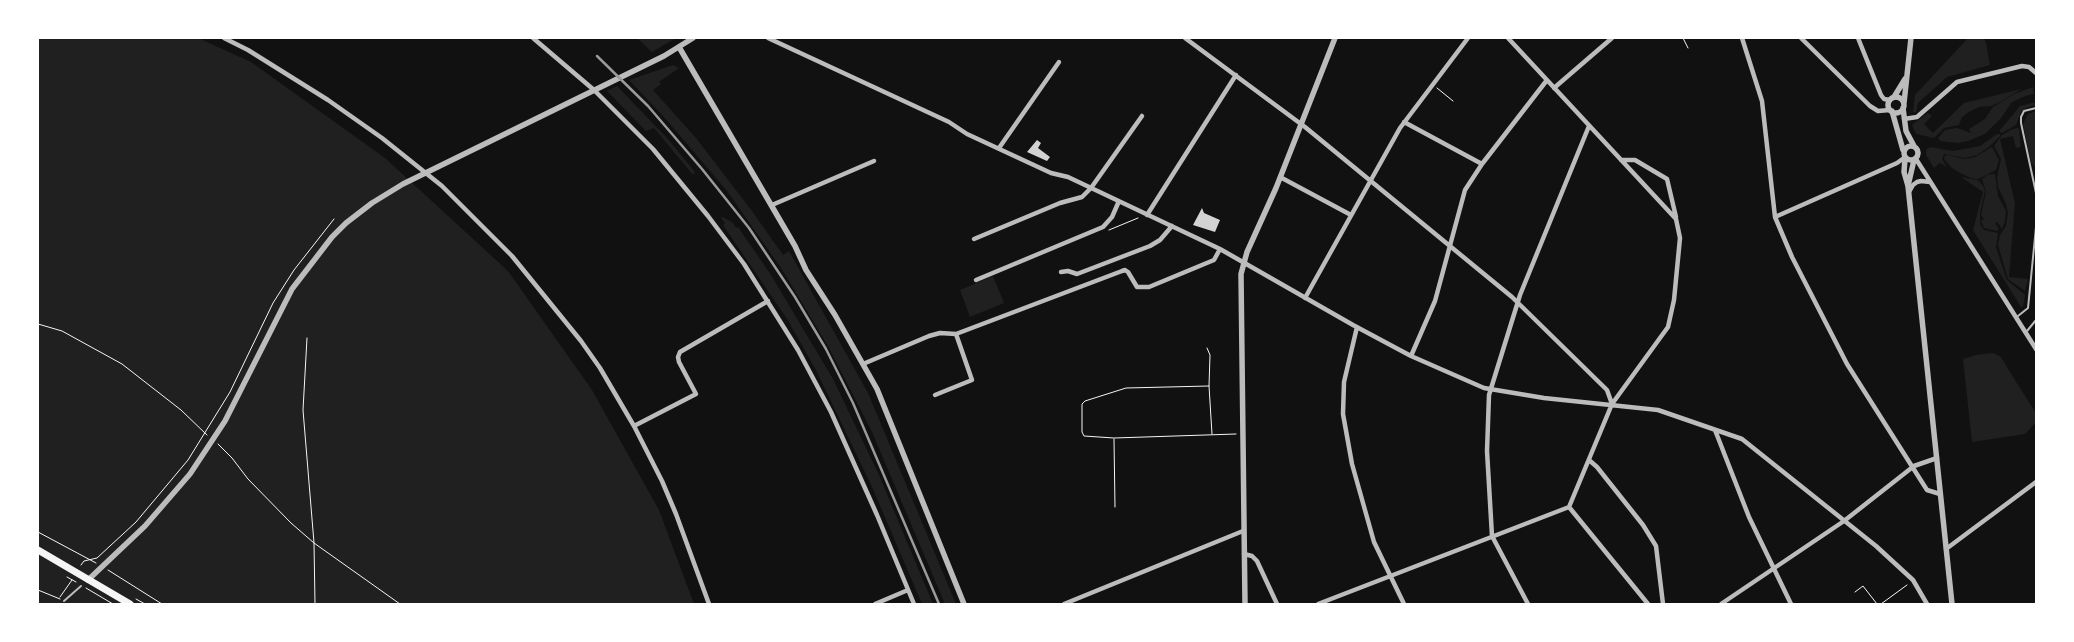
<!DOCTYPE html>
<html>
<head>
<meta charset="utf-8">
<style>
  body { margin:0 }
  #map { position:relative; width:2074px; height:642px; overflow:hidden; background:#111; font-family:"DM Sans",sans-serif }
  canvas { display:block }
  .frame { position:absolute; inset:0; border:39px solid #fff; pointer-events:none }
</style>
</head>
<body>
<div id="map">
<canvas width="2074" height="642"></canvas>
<div class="frame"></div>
</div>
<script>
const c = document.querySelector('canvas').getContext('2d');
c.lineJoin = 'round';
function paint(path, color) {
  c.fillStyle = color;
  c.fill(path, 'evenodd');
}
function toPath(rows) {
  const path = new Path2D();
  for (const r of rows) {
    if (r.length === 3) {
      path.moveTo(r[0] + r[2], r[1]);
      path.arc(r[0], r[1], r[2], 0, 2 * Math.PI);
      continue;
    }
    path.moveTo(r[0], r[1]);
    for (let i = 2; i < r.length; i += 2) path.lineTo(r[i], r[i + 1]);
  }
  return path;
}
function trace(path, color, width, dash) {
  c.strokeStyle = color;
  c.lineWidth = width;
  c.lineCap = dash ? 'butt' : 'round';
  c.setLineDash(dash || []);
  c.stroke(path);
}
paint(toPath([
  [38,38,198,38,251,62,385,158,508,271,592,390,659,510,694,604,38,604],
  [637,38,676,38,652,52],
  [1968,38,1984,38,1986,43,1990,65,1947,77,1918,103,1916,112,1913,112,1915,95],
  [673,65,679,68,659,82,661,84,653,90,696,138,752,211,783,255,789,251,868,393,956,604,945,604,872,432,829,348,781,268,727,191,664,117,629,80],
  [617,86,667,138,695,172,693,175,654,128,646,131,607,91],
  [2033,87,2034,94,2025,96,2012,102,2001,118,1985,134,1968,141,1958,143,1940,141,1938,138,1945,130,1957,128,1971,133,1969,129,1985,119,1993,107,2014,94],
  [2021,89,2000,102,1991,106,1979,107,1969,112,1962,117,1959,125,1944,128,1934,138,1916,134,1912,125,1928,113,1932,116,1924,124,1933,133,1964,103],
  [2036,102,2036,105,2026,108,2021,112,2016,125,2002,133,2000,132,2000,130,2020,106],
  [2036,111,2036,168,2031,162,2023,124,2028,114],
  [2019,128,2021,147,2016,148,2013,136,2000,139,2015,203,2009,277,2028,279,2025,291,2008,279,1998,245,2000,235,2006,226,2008,213,2006,204,1998,187,1997,178,2001,159,1994,146,2002,135,2013,129],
  [1997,134,2000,134,2000,136,1989,147,1977,155,1965,158,1944,154,1942,159,1947,167,1940,163,1934,168,1926,155,1926,150,1930,147,1953,151,1980,146],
  [1992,147,1999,160,1996,170,1978,179,1971,178,1960,173,1952,168,1944,159,1945,156,1948,155,1964,159,1975,157],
  [1995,174,1998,196,2006,211,2005,221,2002,229,1997,222,1995,223,1999,229,1997,231,1984,228,1981,221,1984,219,1981,215,1986,192,1982,179,1987,175],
  [1961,177,1978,180,1983,186,1985,191,1980,213,1980,224,1984,230,1998,233,1996,247,2005,275,2007,280,2025,295,2023,307,2021,307,1973,230,1983,192],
  [722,217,732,222,736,228,738,227,771,275,833,379,879,475,933,604,922,604,872,487,816,370,787,319,723,225,725,223,721,218],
  [993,276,1004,303,970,317,960,290],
  [1993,353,2001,357,2018,385,2036,413,2036,422,2025,434,1972,442,1963,359,1976,355]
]), '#202020');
paint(toPath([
  [1037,140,1041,143,1038,148,1050,157,1047,161,1027,152],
  [1202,208,1204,213,1220,220,1215,232,1193,225]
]), '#d3d3d3');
trace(toPath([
  [1683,38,1688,48],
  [1437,88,1453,101],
  [1109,230,1138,218],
  [38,324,62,331,122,364,181,410,207,435],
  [307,338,303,410,314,543,315,604],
  [1207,348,1210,355,1209,386,1212,434],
  [1209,386,1126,388,1085,401,1082,404,1082,432,1084,436,1114,438,1236,434],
  [1114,439,1115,507],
  [218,444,232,458,248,479,291,523,314,543,400,604],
  [38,532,96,563],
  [81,565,84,561,97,558,136,522,188,460,230,392,273,303,294,270,334,219],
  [108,570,162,604],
  [67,577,76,582],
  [86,588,113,604],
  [38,590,60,599],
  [1855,592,1863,586,1877,604],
  [60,597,72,580],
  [136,599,145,604],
  [1881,604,1907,585]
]), '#f5f5f5', 1);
trace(toPath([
  [2036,108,2024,111,2021,117,2021,123,2036,193],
  [2018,316,2028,308,2036,227],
  [2027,331,2036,320],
  [64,601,81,586],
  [2035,604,2036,603]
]), '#bcbcbc', 2);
trace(toPath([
  [224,38,248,50,328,100,382,138,442,186,512,256,581,341,600,368,634,426,662,481,676,514,709,604],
  [533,38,594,90,653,149,708,216,744,264,798,350,831,412,877,515,914,604],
  [768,38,949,122,967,134,1051,173,1068,177,1220,249,1353,325,1411,356,1484,388,1544,398,1658,410,1742,439,1876,546,1913,580,1927,604],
  [1185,38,1305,127,1512,297,1607,390,1612,404],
  [1742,38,1762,101,1775,217,1792,257,1847,364,1927,490,1940,494],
  [1801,38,1870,106,1878,111,1890,110],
  [1858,38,1881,95,1884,99,1890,100],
  [1554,88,1612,38],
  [1904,119,1917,117,1957,82,2022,66,2029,67,2036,73],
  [1404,122,1482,164],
  [999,148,1059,62],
  [1916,159,2036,349],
  [1621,160,1635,160,1667,179,1676,217],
  [1280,177,1351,215],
  [1909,192,1913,185,1917,182,1921,181,1930,182],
  [772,205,874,161],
  [1147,215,1236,75],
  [1775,217,1897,163,1904,158],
  [974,239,1060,203,1082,197,1091,188,1142,116],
  [1061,272,1068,271,1077,274,1150,246,1160,240,1172,226],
  [976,280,1103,227,1112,217,1119,201],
  [1305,298,1400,128,1468,38],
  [1357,327,1344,382,1343,414,1352,464,1374,542,1404,604],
  [1411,356,1435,301,1465,190,1482,164,1547,80],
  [863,364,929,336,940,333,956,334],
  [935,395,972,380,956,334,1122,271,1125,270,1128,272,1137,287,1149,287,1214,260,1220,249],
  [634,426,696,394,679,362,678,357,680,352,768,301],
  [1715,430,1749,517,1791,604],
  [1589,460,1597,467,1643,525,1656,546,1663,604],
  [1569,507,1648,604],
  [1946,549,2036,482],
  [1244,554,1252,556,1257,561,1277,604],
  [875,604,908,590],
  [1064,604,1243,531],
  [1318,604,1569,507,1612,404,1668,327,1674,300,1680,238,1676,219,1508,38],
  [1528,604,1492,536,1487,451,1489,395,1520,295,1589,126],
  [1721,604,1844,521,1914,466,1937,458]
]), '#bcbcbc', 4.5);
trace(toPath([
  [679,47,795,246,806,270,835,315,877,389,964,604],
  [1894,97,1905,79],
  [1896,105,8],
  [1904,103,1911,38],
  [1903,108,1906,131,1914,146],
  [1892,111,1903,150],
  [1911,153,7],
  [1905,159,1904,172,1908,186,1952,604],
  [1908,186,1914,160],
  [88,580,145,526,190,474,225,421,292,289,332,237,346,223,372,203,403,184,664,56,693,38],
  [1245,604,1241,274,1247,252,1276,188,1335,38]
]), '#bcbcbc', 5.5);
trace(toPath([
  [38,550,130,604]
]), '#f5f5f5', 7);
trace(toPath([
  [597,56,648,106,702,169,749,228,795,297,826,349,853,403,939,604]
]), '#9a9a9a', 2.5);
</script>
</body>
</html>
